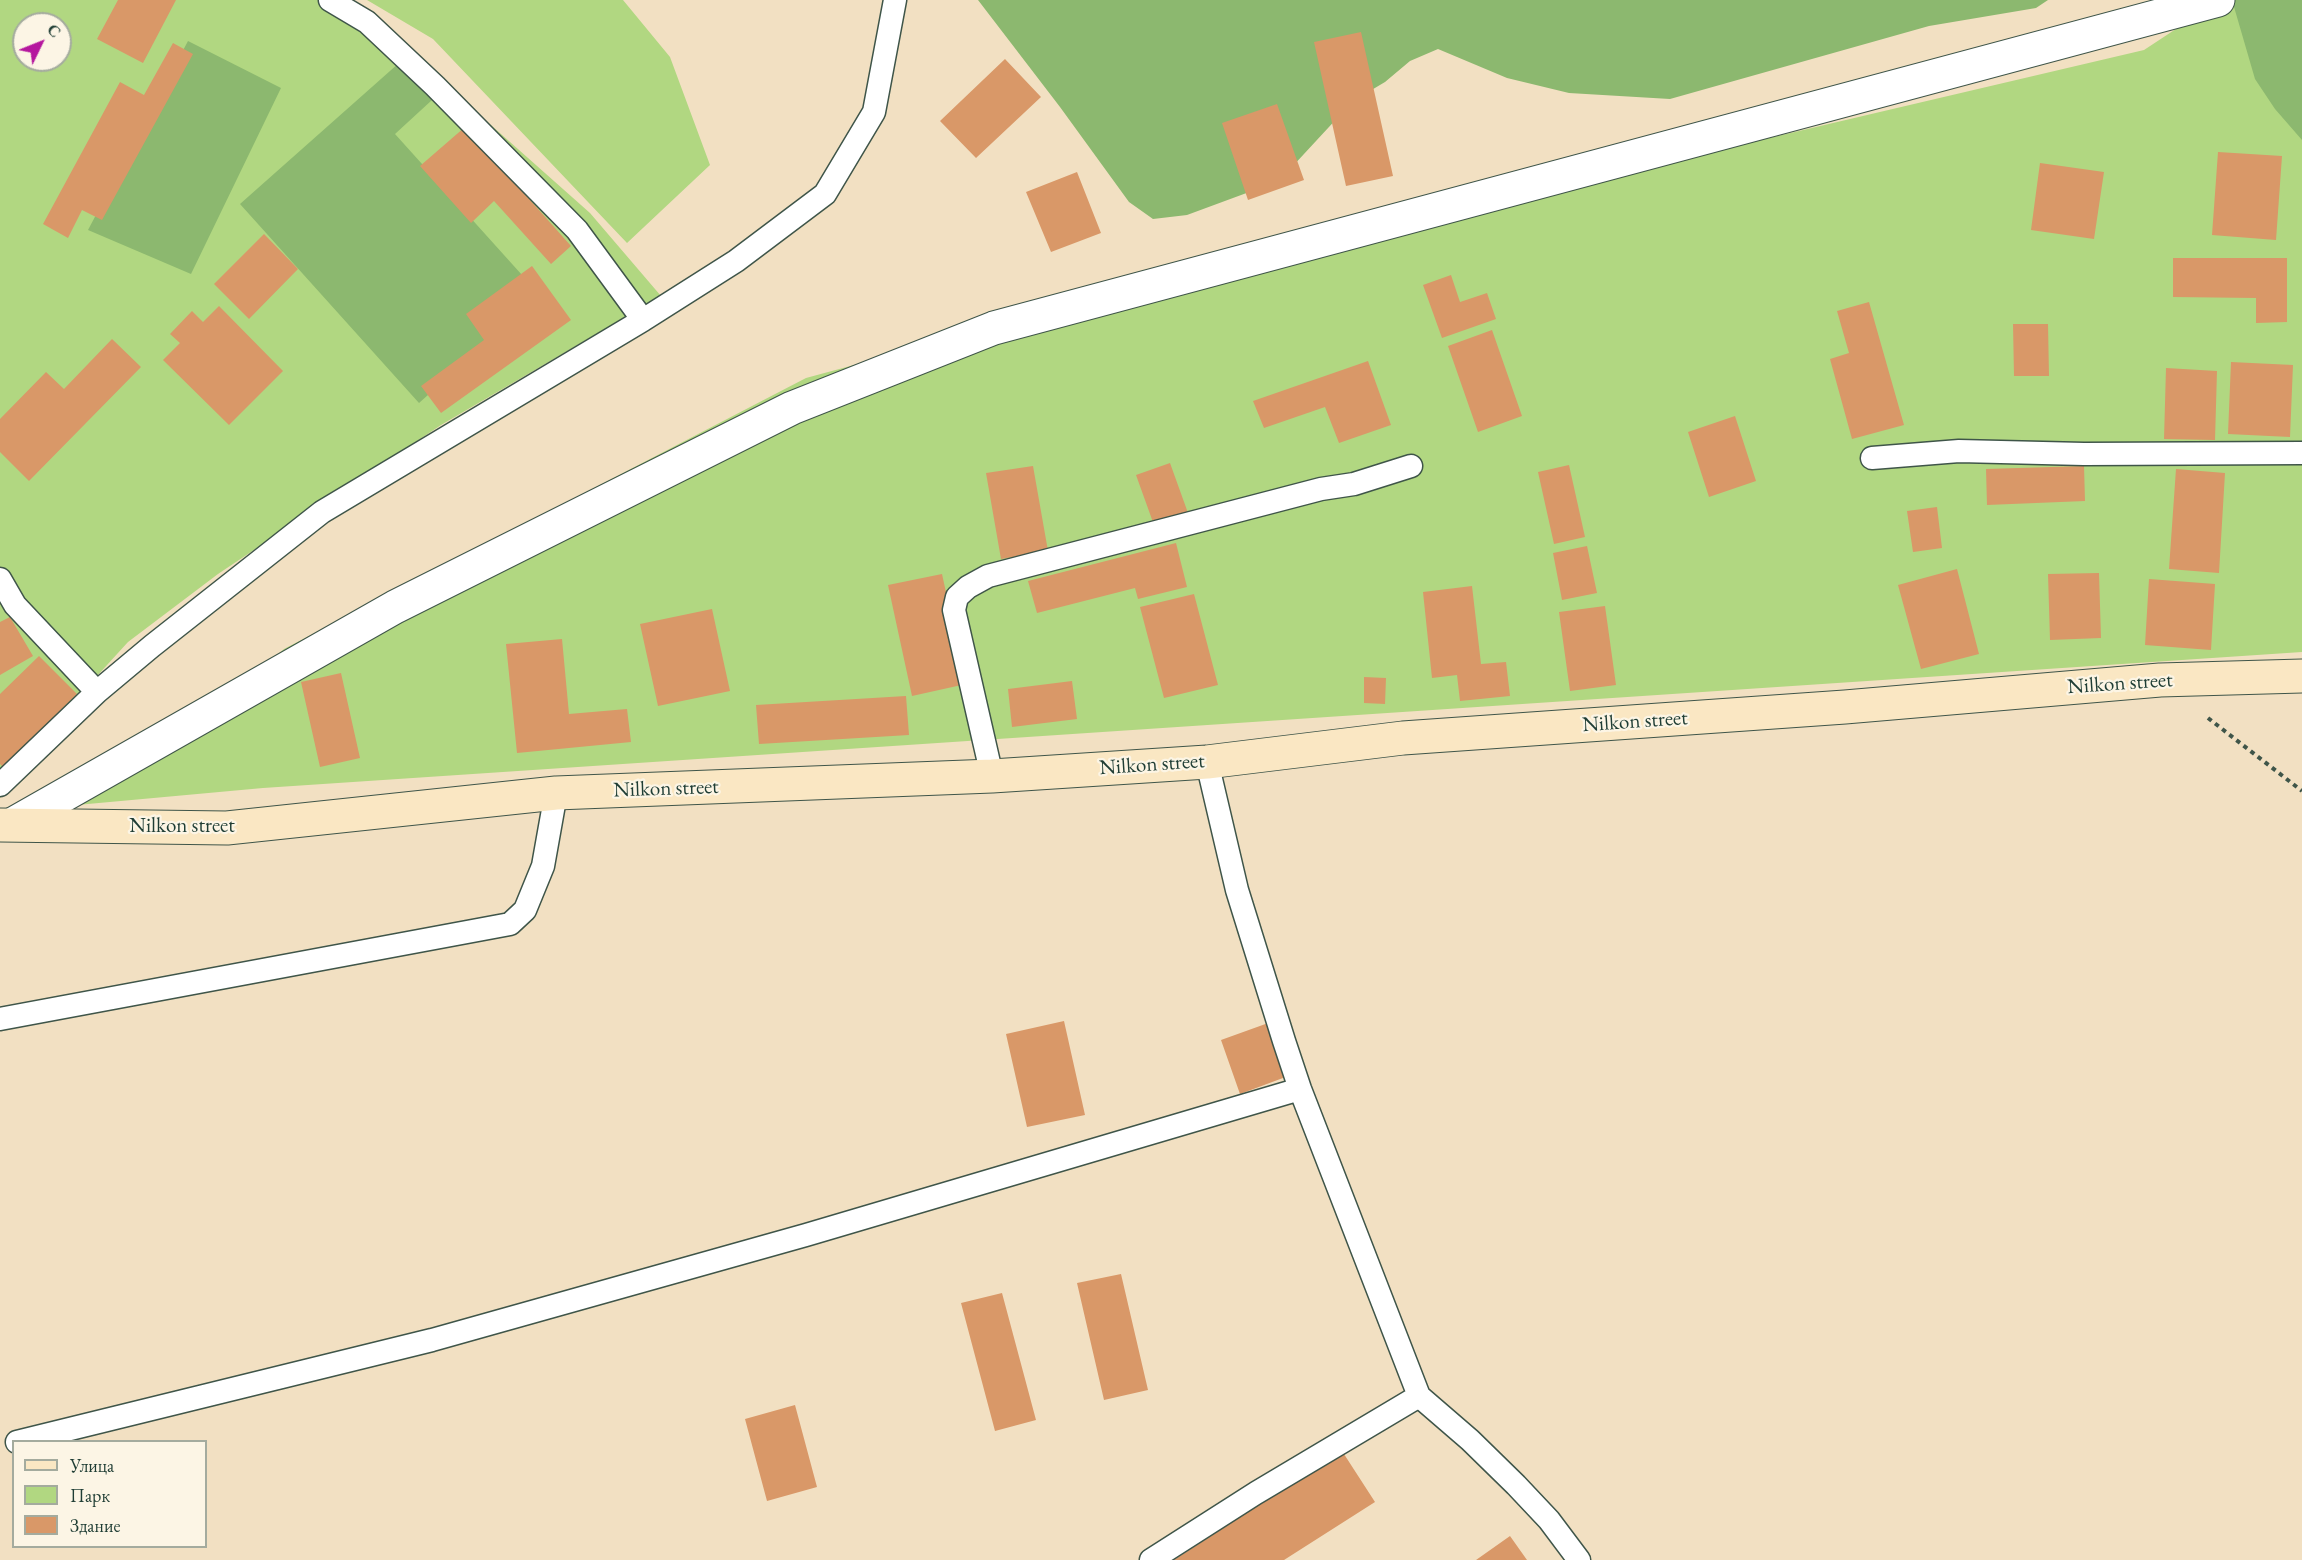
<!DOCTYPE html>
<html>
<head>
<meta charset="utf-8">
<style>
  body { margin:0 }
  #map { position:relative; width:2302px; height:1560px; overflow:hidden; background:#f2e0c2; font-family:"EB Garamond",serif }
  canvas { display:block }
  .legend { position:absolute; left:12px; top:1440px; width:195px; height:108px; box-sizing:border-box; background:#fcf5e5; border:2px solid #a4ab9e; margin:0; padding:8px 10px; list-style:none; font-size:18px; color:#1f3d34 }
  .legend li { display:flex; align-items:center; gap:12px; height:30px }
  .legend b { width:30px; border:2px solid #a4ab9e }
  .north { position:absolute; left:12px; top:12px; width:60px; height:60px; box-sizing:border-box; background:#fcf5e5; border:2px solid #a4ab9e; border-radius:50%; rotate:47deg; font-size:16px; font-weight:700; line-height:24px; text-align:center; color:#1f3d34 }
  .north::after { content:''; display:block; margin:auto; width:21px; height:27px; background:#b5179e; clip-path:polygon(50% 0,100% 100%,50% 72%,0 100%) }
</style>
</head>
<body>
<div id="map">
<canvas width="2302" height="1560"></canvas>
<ul class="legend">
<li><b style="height:8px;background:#fae7c3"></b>Улица</li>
<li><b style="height:16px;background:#b1d781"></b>Парк</li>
<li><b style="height:16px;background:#d99868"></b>Здание</li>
</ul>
<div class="north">С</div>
</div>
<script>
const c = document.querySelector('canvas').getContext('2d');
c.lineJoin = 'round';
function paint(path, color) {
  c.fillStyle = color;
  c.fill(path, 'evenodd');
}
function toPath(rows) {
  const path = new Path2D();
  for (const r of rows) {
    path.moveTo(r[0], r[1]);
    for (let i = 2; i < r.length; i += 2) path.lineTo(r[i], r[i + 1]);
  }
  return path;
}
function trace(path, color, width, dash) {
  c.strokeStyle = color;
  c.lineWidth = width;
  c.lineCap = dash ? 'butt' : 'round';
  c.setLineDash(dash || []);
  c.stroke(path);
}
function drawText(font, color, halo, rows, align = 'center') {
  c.font = font + ' "EB Garamond",serif';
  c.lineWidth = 4.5;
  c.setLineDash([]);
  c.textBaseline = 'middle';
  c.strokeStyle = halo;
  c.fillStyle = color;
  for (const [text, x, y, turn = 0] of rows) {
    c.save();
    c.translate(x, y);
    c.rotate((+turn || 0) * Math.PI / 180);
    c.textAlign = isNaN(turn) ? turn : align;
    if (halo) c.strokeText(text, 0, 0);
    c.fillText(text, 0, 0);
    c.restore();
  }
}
paint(toPath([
  [0,0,323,0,421,63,590,213,661,296,441,425,218,574,128,642,76,699,0,798],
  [24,24,60,24,60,60,24,60],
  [367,0,623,0,670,57,710,165,627,243,433,39],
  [2220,0,2302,0,2302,652,263,788,66,806,166,750,284,649,806,378,1194,273,2144,50]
]), '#b1d781');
paint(toPath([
  [978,0,2048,0,2036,8,1929,26,1670,99,1569,93,1507,78,1438,49,1410,61,1385,82,1353,101,1279,181,1187,215,1153,219,1129,202,1060,107],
  [2232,0,2302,0,2302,140,2275,109,2255,79],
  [188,41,281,88,191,274,88,230],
  [399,63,432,100,395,134,540,295,419,403,240,204]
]), '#8cb86f');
paint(toPath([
  [118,0,176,0,143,63,97,39],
  [1361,32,1393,176,1346,186,1314,42],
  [173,43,193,54,102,220,82,210,68,238,43,224,120,82,144,95],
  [1005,59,1041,97,976,158,940,121],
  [1277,104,1304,180,1248,200,1222,123],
  [465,127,571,246,551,264,494,201,471,223,420,166],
  [2218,152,2282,156,2276,240,2212,235],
  [2040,163,2104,172,2094,239,2031,230],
  [1077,172,1101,233,1051,252,1026,192],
  [264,234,298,269,249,319,214,284],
  [2173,258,2287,258,2287,322,2256,323,2256,298,2173,297],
  [532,266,571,320,441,413,421,386,484,340,466,314],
  [1451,275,1460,302,1487,293,1496,319,1442,338,1423,285],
  [1869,302,1904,425,1852,439,1830,359,1849,353,1837,311],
  [219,306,283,371,229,425,163,360,180,343,170,334,192,311,203,322],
  [2013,324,2048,324,2049,376,2014,376],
  [1492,330,1522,416,1478,432,1448,346],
  [112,339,141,367,29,481,0,452,0,419,46,372,64,389],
  [1368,361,1391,425,1339,443,1325,407,1264,428,1253,401],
  [2231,362,2293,365,2290,437,2228,434],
  [2166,368,2217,371,2215,440,2164,439],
  [1735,416,1756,481,1709,497,1688,432],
  [1170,463,1188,513,1154,525,1136,475],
  [1569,465,1585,537,1554,544,1538,472],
  [1033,466,1048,551,1001,559,986,473],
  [2084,466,2085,501,1987,505,1986,469],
  [2176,469,2225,473,2219,573,2169,569],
  [1937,507,1942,548,1913,552,1907,511],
  [1176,543,1187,587,1138,599,1135,588,1037,613,1028,581],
  [1587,546,1597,593,1562,600,1553,553],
  [1957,569,1979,654,1921,669,1898,585],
  [2099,573,2101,638,2050,640,2048,574],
  [942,574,966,684,912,696,888,585],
  [2149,579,2215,584,2211,650,2145,645],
  [1472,586,1481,664,1506,662,1510,696,1460,701,1457,675,1432,678,1423,592],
  [1194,594,1218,685,1164,698,1140,607],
  [1605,606,1616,685,1570,691,1559,612],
  [712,609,730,691,658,706,640,624],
  [10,617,33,656,0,675,0,622],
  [562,639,569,714,627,709,631,742,517,753,506,644],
  [39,656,77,694,3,767,0,764,0,694],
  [341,673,360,758,320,767,301,682],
  [1364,677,1386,678,1385,704,1364,703],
  [1072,681,1077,719,1012,727,1008,689],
  [906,696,909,735,759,744,756,705],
  [1064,1021,1085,1115,1027,1127,1006,1034],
  [1271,1022,1291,1075,1240,1094,1221,1040],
  [1121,1274,1148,1390,1104,1400,1077,1283],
  [1002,1293,1036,1420,995,1431,961,1303],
  [795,1405,817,1487,767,1501,745,1419],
  [1342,1451,1375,1502,1284,1560,1174,1560],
  [1510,1536,1527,1560,1476,1560]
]), '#d99868');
const lane = toPath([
  [330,0,367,22,435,86,577,230,643,320],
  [1872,458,1959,451,2084,454,2302,453],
  [0,579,15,605,97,692],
  [1207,762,1237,890,1284,1041,1300,1089,1419,1396,1470,1440,1516,1485,1549,1520,1579,1560],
  [992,776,954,610,957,597,968,587,988,576,1321,489,1354,484,1411,466],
  [0,785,97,692,152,646,322,512,643,320,736,261,825,194,874,112,895,0],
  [0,1019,510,924,525,910,543,866,556,793],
  [17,1442,432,1340,806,1235,1300,1089],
  [1151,1560,1256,1493,1419,1396]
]);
const street = toPath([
  [13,824,395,607,792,408,994,328,2218,0]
]);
const secondary = toPath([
  [0,825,227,828,556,793,992,776,1207,762,1403,738,1845,707,2160,680,2302,676]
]);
trace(lane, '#3f5549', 25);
trace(street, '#3f5549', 35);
trace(secondary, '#3f5549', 35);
trace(toPath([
  [2208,718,2302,791]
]), '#3f5549', 4, [4.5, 4.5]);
trace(lane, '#fff', 22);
trace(street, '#fff', 33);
trace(secondary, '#fae7c3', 33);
drawText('21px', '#1f3d34', '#fcf5e5', [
  ["Nilkon street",2120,684,-4],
  ["Nilkon street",1635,722,-4],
  ["Nilkon street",1152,765,-4],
  ["Nilkon street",666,789,-2],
  ["Nilkon street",182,826]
]);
</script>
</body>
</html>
